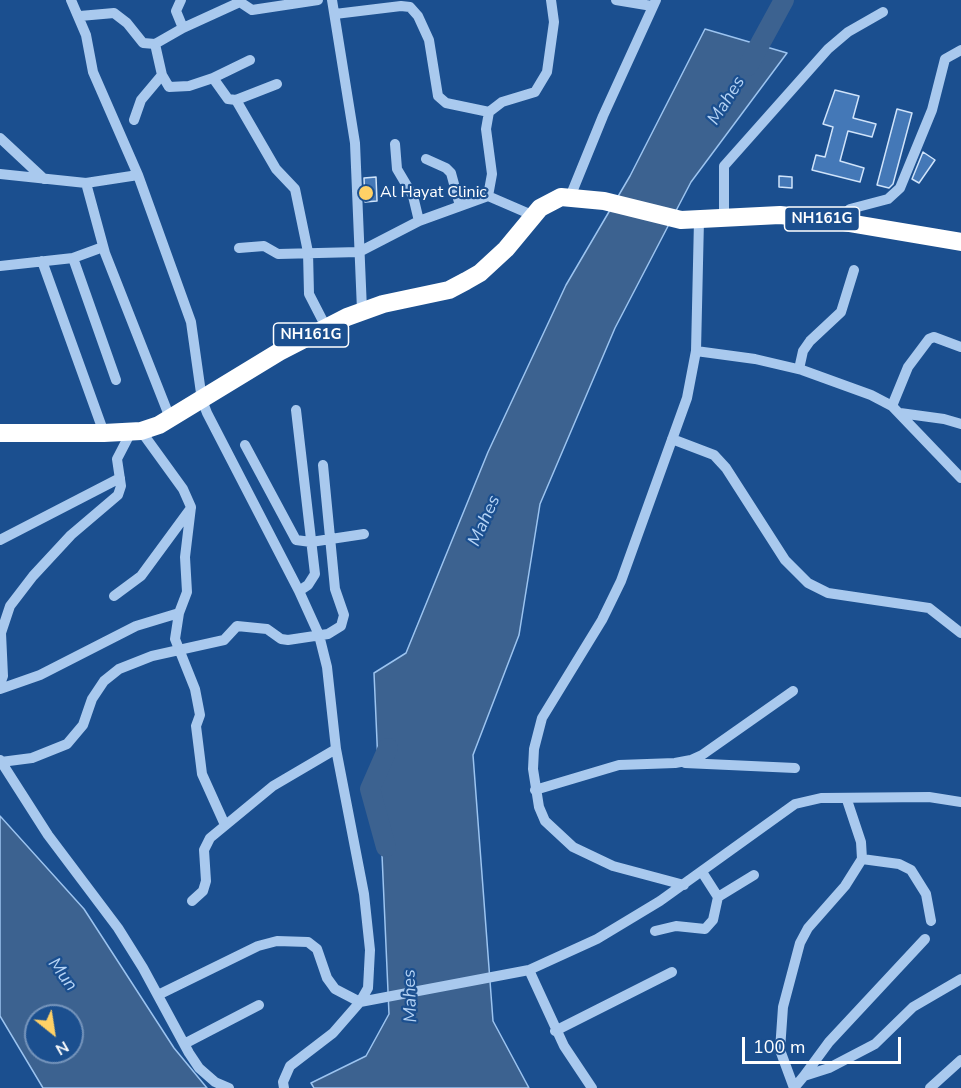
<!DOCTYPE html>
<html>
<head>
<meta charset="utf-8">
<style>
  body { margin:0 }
  #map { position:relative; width:961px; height:1088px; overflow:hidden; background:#1b4f8f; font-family:"Nunito Sans",sans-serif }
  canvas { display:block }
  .north { position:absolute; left:24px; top:1004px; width:60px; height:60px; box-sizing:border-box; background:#1b4f8f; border:2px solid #7695bc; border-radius:50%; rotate:150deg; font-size:16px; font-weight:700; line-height:24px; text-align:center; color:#fff }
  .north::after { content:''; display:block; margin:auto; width:21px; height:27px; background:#ffd166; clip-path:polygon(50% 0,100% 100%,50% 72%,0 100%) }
  .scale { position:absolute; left:742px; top:1037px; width:159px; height:27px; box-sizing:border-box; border:3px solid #fff; border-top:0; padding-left:8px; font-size:18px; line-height:21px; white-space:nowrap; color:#fff; -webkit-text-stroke:4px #1b4f8f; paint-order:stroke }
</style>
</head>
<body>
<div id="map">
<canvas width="961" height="1088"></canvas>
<div class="north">N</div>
<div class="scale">100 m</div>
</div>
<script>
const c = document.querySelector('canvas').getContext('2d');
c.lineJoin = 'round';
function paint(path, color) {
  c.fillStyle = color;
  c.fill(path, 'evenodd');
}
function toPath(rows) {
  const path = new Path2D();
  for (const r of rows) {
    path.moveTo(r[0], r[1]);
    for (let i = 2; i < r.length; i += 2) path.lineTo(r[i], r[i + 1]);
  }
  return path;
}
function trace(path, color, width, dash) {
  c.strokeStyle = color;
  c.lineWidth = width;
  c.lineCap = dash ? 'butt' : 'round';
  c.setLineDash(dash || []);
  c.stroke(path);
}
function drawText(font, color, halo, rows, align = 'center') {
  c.font = font + ' "Nunito Sans",sans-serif';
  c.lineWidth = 4.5;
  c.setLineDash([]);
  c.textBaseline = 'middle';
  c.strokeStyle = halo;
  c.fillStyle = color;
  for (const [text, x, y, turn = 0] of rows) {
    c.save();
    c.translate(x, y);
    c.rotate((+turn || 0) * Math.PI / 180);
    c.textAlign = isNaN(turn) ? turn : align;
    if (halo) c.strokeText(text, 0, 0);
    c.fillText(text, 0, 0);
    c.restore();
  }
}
const water = toPath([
  [705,29,787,53,691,182,615,328,540,504,519,635,473,755,493,1021,529,1088,314,1088,311,1083,366,1056,389,1014,374,673,406,653,488,452,566,285,630,176,705,29],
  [0,816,84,909,174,1048,207,1088,43,1088,0,1016,0,816],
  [36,1016,72,1016,72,1052,36,1052,36,1016]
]);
paint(water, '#3c6290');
trace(water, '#9cc4f0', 1.5);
trace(toPath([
  [748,66,784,0],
  [386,847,370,789,388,748]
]), '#3c6290', 20);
const building = toPath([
  [835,90,859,96,853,118,876,124,872,137,848,131,840,161,864,168,860,182,812,170,816,155,825,157,833,127,823,124,835,90],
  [897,109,912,113,893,184,889,188,877,185,897,109],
  [923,152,935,160,919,183,912,179,923,152],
  [779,176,792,177,792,188,779,187,779,176],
  [376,177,377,201,365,202,364,178,376,177]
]);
paint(building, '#4478b7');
trace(building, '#cfe3fa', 1.5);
trace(toPath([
  [71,0,86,35,93,72,138,175,191,322,202,400,207,413,299,591,319,635,327,667,336,749,364,894,370,950,368,988,360,1002,333,1033,290,1066,283,1082,284,1088],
  [181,0,176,11,183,28],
  [332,0,355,143,362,310],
  [616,0,652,6],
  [335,14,401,6,410,7,418,16,429,40,438,96,446,103,489,112],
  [80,16,114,13,127,23,143,43,155,44,183,28,240,2,252,10,318,0],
  [162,75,169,87,189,86,213,78,250,60],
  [213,78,228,99,236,100,276,169,295,189,308,252,309,294,326,327],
  [236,100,277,84],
  [134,120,141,100,162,75,155,44],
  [0,138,44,179],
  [395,144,397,169,413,196,419,221],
  [426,159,446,168,451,173,460,206],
  [0,174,86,183,138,175],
  [86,183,105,253,170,418],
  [488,196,532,215],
  [570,197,603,116,656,0],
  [724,218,724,166,828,49,848,32,883,12],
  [837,221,850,209,888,199,900,188,932,110,945,59,961,50],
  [239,248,264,246,278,254,359,252,419,221,488,196,492,174,486,129,489,112,502,102,535,92,547,72,554,22,551,0],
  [73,258,116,380],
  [42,261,104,433],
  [0,266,73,258,103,247],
  [696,351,755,359,802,370,871,395,892,406,961,478],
  [799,369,803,351,810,341,841,312,854,270],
  [892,406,908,367,929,339,934,337,961,347],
  [296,410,315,574,308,585,299,591],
  [900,413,944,419,961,424],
  [141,431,183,489,191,507,185,557,187,592,179,613,175,639,195,689,200,715,196,726,202,774,225,825],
  [672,439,714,455,726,468,785,560,808,583,828,593,929,608,961,633],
  [245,445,296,540,311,542,364,534],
  [0,540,120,478],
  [114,596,141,576,191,508],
  [0,684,3,676,1,633,10,606,33,576,71,535,118,495,121,486,117,459,131,432],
  [0,689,40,675,136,626,179,613],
  [0,760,48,835,118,928,143,968,189,1053,199,1068,215,1082,229,1088],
  [1,762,32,758,67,744,83,725,92,699,104,681,119,669,152,656,224,640,237,626,267,629,281,639,288,640,328,634,341,626,344,615,335,589,323,465],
  [685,763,795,768],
  [535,790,619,765,675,763,691,760,702,755,793,691],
  [862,859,899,864,911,870,926,894,931,921],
  [702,872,718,897],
  [684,885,613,866,573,847,545,821,539,807,533,769,534,749,542,718,602,620,621,581,687,398,696,351,699,220],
  [192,901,203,891,206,881,204,850,210,838,273,786,336,749],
  [655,931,676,926,705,929,713,920,718,897,754,875],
  [529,970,564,1046,592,1088],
  [158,995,258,946,277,941,308,942,317,949,327,978,335,989,360,1002,529,970,597,939,660,901,795,804,821,798,929,797,961,802],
  [555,1031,672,972],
  [184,1044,259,1005],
  [804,1076,829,1042,925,939],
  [794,1088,780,1050,783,1007,800,943,808,928,845,886,862,859,861,842,847,800],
  [794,1088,804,1076,829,1068,875,1044,913,1007,961,979],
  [930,1088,961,1060]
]), '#a9c9ee', 10);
trace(toPath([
  [0,433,104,433,141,431,159,425,279,352,347,317,383,304,449,290,466,281,480,273,506,249,540,208,561,197,604,201,681,220,780,215,837,221,961,242]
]), '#fff', 18);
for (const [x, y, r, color] of [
  [366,193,8,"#ffd166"]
]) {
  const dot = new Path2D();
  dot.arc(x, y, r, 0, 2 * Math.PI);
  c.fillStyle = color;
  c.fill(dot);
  trace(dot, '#1b4f8f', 2);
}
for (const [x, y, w] of [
  [822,219,75],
  [311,335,75]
]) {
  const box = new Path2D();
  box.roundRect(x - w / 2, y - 12, w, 24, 4.5);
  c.fillStyle = '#1b4f8f';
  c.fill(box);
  trace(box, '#fff', 1.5);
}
drawText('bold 15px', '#fff', null, [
  ["NH161G",822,219],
  ["NH161G",311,335]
]);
drawText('16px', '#fff', '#1b4f8f', [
  ["Al Hayat Clinic",380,193]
], 'left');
drawText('italic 18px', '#b5d3f5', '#1b4f8f', [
  ["Mahes",727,101,-58],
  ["Mahes",485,521,-66],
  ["Mun",62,975,53],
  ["Mahes",411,996,-92]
]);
</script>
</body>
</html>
